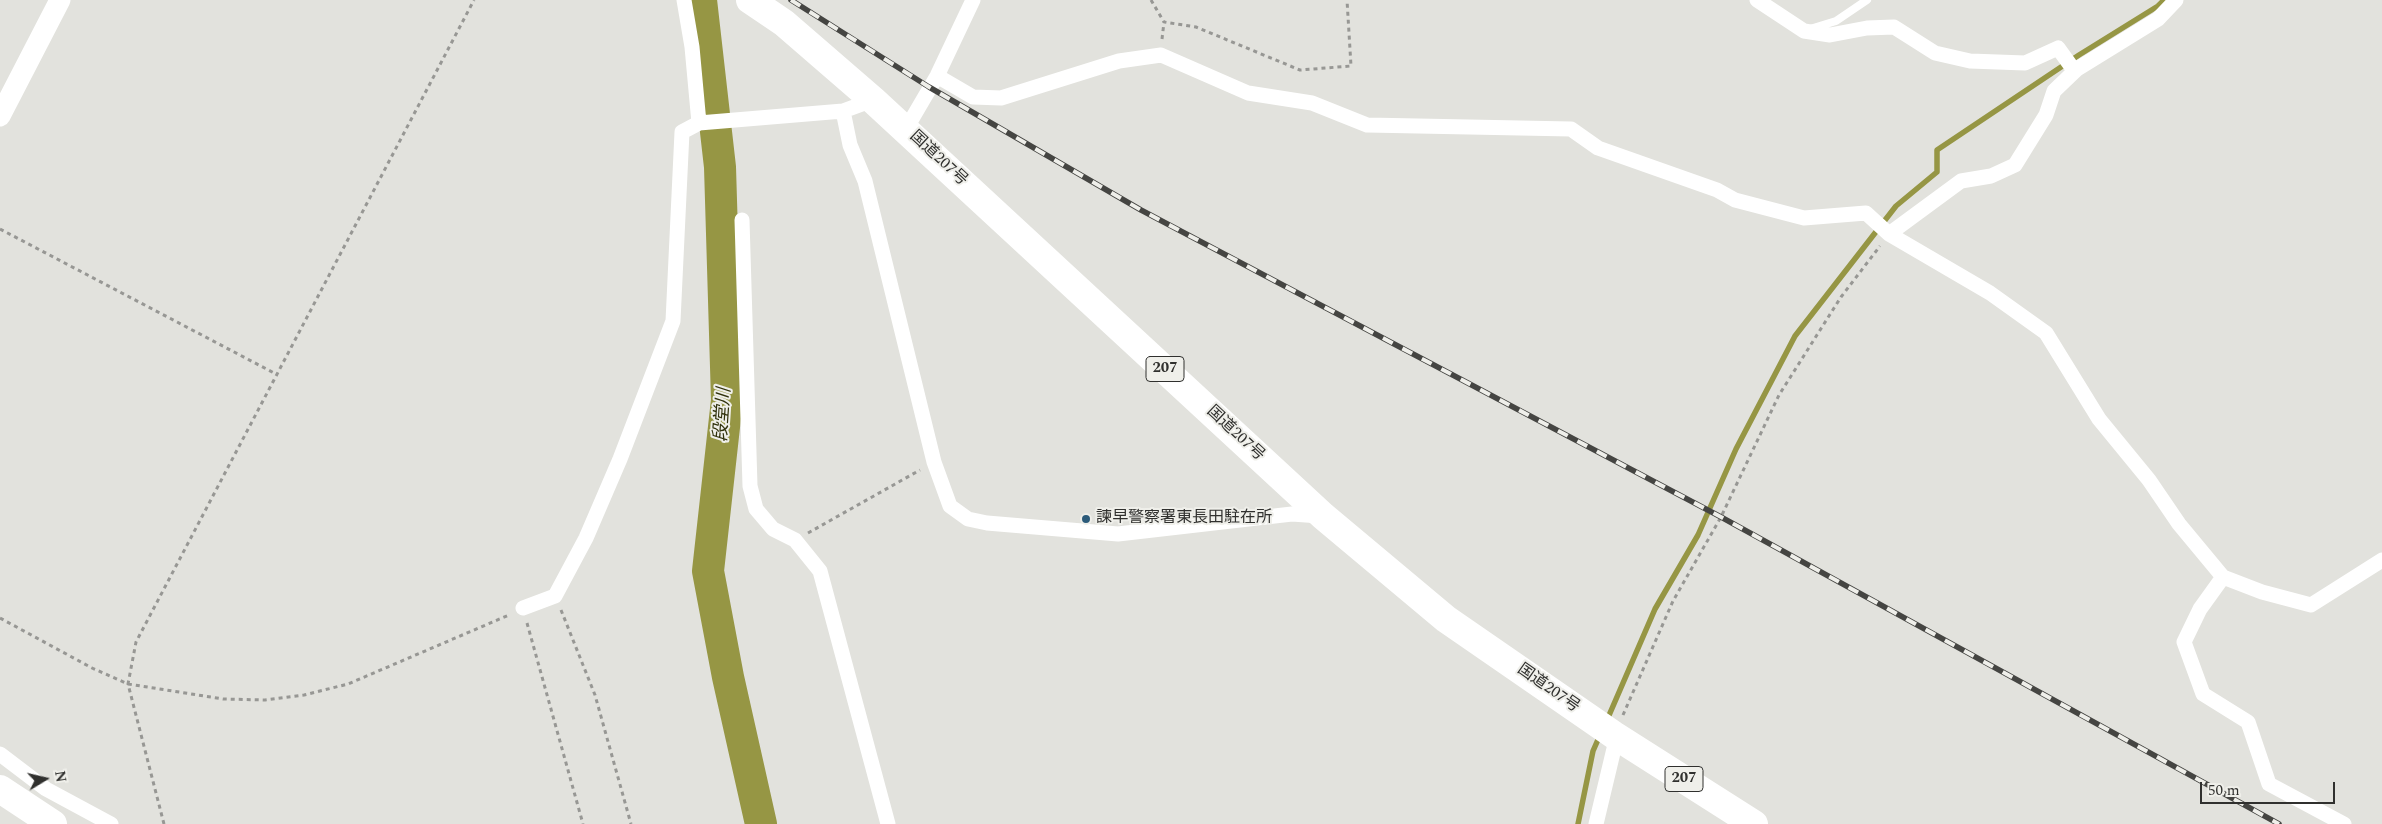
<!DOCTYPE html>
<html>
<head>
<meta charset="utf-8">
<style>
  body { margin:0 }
  #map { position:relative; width:2382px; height:824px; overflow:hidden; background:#e2e2dd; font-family:Spectral,serif }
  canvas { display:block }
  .north { position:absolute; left:20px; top:754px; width:50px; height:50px; -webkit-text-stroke:4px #efefea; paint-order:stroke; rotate:81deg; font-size:14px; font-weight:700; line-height:20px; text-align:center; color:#30302e }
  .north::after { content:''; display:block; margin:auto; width:18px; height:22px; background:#30302e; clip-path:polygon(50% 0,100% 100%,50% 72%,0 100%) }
  .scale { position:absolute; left:2200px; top:782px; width:135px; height:22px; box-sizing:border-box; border:2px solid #30302e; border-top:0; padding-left:6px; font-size:15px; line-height:18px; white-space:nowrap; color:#30302e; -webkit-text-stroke:4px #efefea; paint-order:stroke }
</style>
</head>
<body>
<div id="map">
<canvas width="2382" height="824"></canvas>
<div class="north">N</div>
<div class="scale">50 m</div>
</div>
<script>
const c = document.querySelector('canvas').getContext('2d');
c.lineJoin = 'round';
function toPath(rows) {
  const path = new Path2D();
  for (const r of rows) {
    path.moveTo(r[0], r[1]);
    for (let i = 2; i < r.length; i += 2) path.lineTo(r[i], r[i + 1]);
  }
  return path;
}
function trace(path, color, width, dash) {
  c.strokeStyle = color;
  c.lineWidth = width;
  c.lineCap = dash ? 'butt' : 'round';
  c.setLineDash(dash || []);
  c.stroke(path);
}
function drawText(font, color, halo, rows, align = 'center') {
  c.font = font + ' Spectral,"Noto Sans JP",serif';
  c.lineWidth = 4;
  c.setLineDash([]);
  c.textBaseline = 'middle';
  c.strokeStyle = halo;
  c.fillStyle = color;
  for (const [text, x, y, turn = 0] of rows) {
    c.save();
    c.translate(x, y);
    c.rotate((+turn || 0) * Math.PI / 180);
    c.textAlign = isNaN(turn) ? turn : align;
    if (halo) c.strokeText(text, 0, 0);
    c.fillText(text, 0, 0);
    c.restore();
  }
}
trace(toPath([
  [1607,720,1655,609,1698,535,1736,449,1795,336,1896,206,1937,172,1937,150,2079,55,2158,6,2164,0],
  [1578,824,1593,751,1600,735]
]), '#969644', 5.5);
trace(toPath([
  [701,0,720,167,727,400,708,571,728,677,761,824]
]), '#969644', 32);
trace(toPath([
  [1151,0,1164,22,1196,27,1300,70,1351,66,1347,0],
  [1162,39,1164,22],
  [0,229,276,374],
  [808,533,920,470],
  [561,610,595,695,631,824],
  [0,618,92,668,128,684,223,699,265,700,304,695,348,684,509,615],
  [527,623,583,824],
  [1623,715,1673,601,1721,517,1779,395,1841,297,1880,246],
  [164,824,128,684,136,642,474,0]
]), '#979794', 3, [4, 4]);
trace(toPath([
  [1810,29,1836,21,1867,0]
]), '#fff', 8);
trace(toPath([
  [684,0,692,47,699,123],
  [1757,0,1804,31,1830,35,1867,28,1894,27,1935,53,1970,61,2025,63,2058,48,2071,66,2077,69],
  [937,76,973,97,1001,98,1119,61,1161,55,1248,93,1312,103,1367,125,1571,129,1598,148,1717,190,1735,200,1804,218,1866,213,1889,234,1990,293,2046,333,2099,419,2149,480,2179,524,2223,577,2262,592,2311,605,2382,560],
  [843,111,850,145,865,181,934,462,950,506,968,519,987,523,1118,534,1292,514,1320,516],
  [906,129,937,76,973,0],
  [742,220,750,486,756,509,773,529,795,540,820,571,888,824],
  [1889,234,1961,181,1991,176,2015,165,2046,115,2054,91,2077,69,2158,19,2176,0],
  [2223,577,2200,609,2184,642,2203,694,2248,722,2269,784,2344,824],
  [523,608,555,596,586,538,620,459,673,321,682,132,699,123,843,111,873,100],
  [0,754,46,789,111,824],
  [1596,824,1617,736]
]), '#fff', 15);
trace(toPath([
  [0,116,60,0]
]), '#fff', 21);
trace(toPath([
  [750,0,784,23,873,100,1323,516,1446,619,1614,735,1754,824],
  [0,789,53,824]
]), '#fff', 28);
const rail = toPath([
  [791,0,929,87,1141,210,1721,517,2279,824]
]);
trace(rail, '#454542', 5.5);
trace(rail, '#efefea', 4, [11]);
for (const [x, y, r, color] of [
  [1086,519,5,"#2c5b7a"]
]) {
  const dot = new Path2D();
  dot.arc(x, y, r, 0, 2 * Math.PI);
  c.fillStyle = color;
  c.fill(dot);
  trace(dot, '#efefea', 2);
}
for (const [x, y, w] of [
  [1165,369,38],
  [1684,779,38]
]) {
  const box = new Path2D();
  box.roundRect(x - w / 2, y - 12.5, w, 25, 4);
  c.fillStyle = '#efefea';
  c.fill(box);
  trace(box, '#30302e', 1);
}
drawText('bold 15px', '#30302e', null, [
  ["207",1165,369],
  ["207",1684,779]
]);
drawText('16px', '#30302e', '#efefea', [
  ["国道207号",938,159,43],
  ["国道207号",1235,434,43],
  ["国道207号",1548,689,35]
]);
drawText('16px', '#30302e', '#efefea', [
  ["諫早警察署東長田駐在所",1096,519]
], 'left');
drawText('italic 18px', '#30310c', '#efefea', [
  ["段堂川",724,415,-86]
]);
</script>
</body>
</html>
